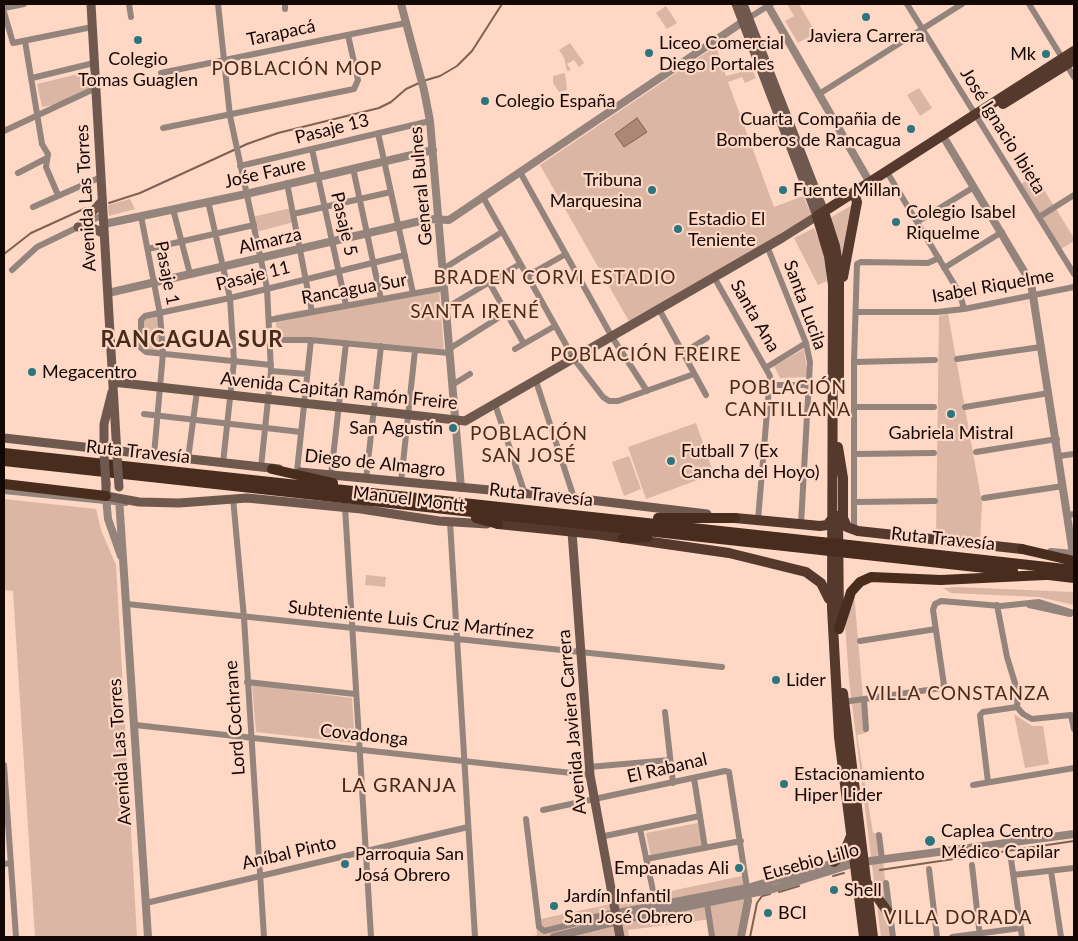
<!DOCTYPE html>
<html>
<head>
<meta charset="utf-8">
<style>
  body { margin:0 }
  #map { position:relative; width:1078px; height:941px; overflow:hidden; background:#fed7c5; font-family:Lato,sans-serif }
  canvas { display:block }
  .frame { position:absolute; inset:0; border:5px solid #140804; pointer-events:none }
</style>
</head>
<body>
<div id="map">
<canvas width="1078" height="941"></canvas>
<div class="frame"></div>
</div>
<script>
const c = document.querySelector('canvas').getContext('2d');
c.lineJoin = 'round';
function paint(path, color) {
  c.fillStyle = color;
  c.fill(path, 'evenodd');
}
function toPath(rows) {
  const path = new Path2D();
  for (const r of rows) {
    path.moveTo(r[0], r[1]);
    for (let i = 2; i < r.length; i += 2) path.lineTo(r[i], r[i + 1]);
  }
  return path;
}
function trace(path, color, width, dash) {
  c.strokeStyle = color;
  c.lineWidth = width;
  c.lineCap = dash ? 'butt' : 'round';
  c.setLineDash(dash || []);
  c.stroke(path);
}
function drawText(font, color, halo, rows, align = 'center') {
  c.font = font + ' Lato,sans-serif';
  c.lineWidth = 4.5;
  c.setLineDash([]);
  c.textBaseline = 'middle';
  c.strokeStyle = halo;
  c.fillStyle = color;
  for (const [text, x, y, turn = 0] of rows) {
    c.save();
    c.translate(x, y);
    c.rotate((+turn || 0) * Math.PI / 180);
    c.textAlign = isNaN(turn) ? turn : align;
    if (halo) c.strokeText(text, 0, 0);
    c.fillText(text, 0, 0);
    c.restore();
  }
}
paint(toPath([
  [787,4,799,4,816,33,798,43,785,21,794,16],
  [666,6,677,23,667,29,656,13],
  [570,43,584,63,579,67,574,60,567,64,571,70,567,71,564,58,559,50],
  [716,46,726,76,752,69,756,78,745,83,742,77,728,82,774,207,803,196,812,215,630,323,540,165],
  [90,71,92,87,54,105,42,107,37,84],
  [565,73,567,90,559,92,553,83,553,76],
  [919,88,932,108,920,116,907,95],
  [1035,175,1054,206,1040,215,1021,184],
  [130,199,135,209,109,216,108,205],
  [854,204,843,264,830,218],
  [291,208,294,222,256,232,252,217],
  [1056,209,1074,238,1074,241,1061,249,1042,218],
  [814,228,825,254,827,281,818,285,794,238],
  [439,288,444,351,278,339,275,315,414,290],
  [160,314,163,353,143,350,141,320],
  [948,314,982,503,980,542,936,537,939,316],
  [804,349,808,377,780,378,774,366],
  [696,423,714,474,646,499,628,447],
  [629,456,641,489,624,496,612,462],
  [4,499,96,509,101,530,116,565,137,937,35,937,13,591,4,590],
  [366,575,386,577,385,587,365,585],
  [956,587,1074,592,1074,605,1039,597,951,593,943,588],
  [854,593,866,733,857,735,873,833,880,833,891,937,881,937,849,680,845,624],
  [252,685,352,698,355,743,256,732],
  [1014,714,1032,726,1043,726,1049,764,1025,768],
  [698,823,703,847,651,857,646,833],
  [746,875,744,937,714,937,712,919,628,930,629,937,530,937,537,935,536,920]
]), '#dcb6a4');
const water = toPath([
  [637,118,647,132,624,147,615,134,637,118]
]);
paint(water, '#ac8775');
trace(water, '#7e6153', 1);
trace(toPath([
  [423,81,440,76,457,66,472,51,502,4],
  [109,203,140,193,247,144,278,133,379,108,391,102,406,89,419,83],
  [4,254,31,233,86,208],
  [880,870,1074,841],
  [833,876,844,873],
  [779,892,799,886],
  [750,937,757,903,762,896,770,894]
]), '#7e6153', 2);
trace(toPath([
  [129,4,131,17],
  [218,4,230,116,267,288,271,371,261,467],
  [285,4,285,9],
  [907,4,1074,274],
  [1029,4,1074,77],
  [4,8,24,4],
  [4,12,13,43,92,27],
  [747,19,771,4],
  [25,41,42,144,48,154,46,167,58,195],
  [161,73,406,23],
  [32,78,94,63],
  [819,94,962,4],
  [163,128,354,89,358,80,348,35],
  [4,131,96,88],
  [378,133,413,293],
  [312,149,346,305],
  [240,166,430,121],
  [353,168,381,299],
  [520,172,612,337,647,391],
  [18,173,47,158],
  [890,177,960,294,964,309],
  [287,183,312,312],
  [483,197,574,359,603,397,609,401,618,401,694,374],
  [208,201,230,298,234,361,223,463],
  [33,207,101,177],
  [173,209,190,274],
  [293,214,391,192],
  [141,216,160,314,163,353,154,455],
  [1039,217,1074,195],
  [917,222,974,187],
  [767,246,806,343,810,362,801,524],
  [148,249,254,225],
  [944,268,1002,232],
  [443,269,502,232],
  [12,270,37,247,103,215],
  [527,276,566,254],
  [714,277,770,376,758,520],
  [489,282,524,344],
  [446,308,520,264],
  [659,309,706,395],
  [856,312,937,312,964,309,1074,287],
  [269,320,444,288],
  [270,340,311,340,449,353],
  [449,349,506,313],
  [515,349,555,326],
  [683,353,707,338],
  [957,359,1041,347],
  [854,362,935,360],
  [271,365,146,352,141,348,141,320,145,316,230,298,405,255],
  [767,367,806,343],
  [271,371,307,374],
  [536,381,574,498],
  [452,385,470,374],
  [771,385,809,385],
  [495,404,525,494],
  [854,407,934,407],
  [965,407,1049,393],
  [144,414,301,432],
  [976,452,1057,439],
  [854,454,934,453],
  [1059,456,1074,454],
  [188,459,197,391],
  [297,471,311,340],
  [331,475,346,343],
  [366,479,381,346],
  [401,482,415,350],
  [233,498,244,618,264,937],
  [984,498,1063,486],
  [854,502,935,501],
  [345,507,371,937],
  [1068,515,1074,514],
  [450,522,475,937],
  [854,530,854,362,857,264,861,262,928,263,939,258],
  [127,604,722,667],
  [997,605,1007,657,1018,693,1017,707,1023,714,1032,719,1071,715,1074,729],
  [1029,605,1070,614],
  [860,641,936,629],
  [247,682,355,694],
  [864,700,866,729],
  [843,702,942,688,944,685,933,610,935,604,941,601,1001,606,1039,602,1074,613],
  [665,712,673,783],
  [135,725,590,775],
  [4,765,16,937],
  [589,767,670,760],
  [694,778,705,848],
  [988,782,980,715,983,712,1017,707],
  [973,785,1074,768],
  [543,810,725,771,729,772,747,888],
  [526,819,539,927,544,931,593,919],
  [640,829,656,905],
  [879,835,882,859],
  [600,837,700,816],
  [646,859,741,841],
  [1011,859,1022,937],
  [4,864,11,863],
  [972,865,980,937],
  [929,869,937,937],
  [1051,871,1061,937],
  [1013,875,1074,868],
  [886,883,893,937],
  [146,903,468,827],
  [707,903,712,937],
  [952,937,1021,928]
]), '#94847c', 6);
trace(toPath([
  [401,4,424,90,430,121,461,488],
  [767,4,873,188],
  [946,141,1031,283,1073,554],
  [104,224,246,194,433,150],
  [108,293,429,219,449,220,744,21],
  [4,490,125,502],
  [106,497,108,519,121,556],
  [119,498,148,937],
  [1051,552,1074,554],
  [583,928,595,918,613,914,747,888,858,856],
  [554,937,626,919,773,889,855,863,1074,834],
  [741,937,748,901,747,890]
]), '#94847c', 8);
trace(toPath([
  [91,4,117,455],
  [743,4,824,212],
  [81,225,102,201],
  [78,227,93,228,104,234],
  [113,382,465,421,782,238,817,216,736,4],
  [4,438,279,469],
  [104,453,104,424,112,392],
  [300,472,574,498,707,514],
  [106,484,106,496,139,502,179,503,247,498,361,509,439,521,487,524],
  [572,532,590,775,620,937]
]), '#6f584d', 9);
trace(toPath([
  [1003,104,1074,60],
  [824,212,835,246,839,272,839,386],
  [843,277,857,202,854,193],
  [838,447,843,478,843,518,847,527,858,531,1022,549],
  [838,516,839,626],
  [735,518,820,526,827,525,831,520],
  [498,524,596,534,729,553,806,572,821,583,829,599],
  [843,693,873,937],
  [834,862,844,853,851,836],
  [867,883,890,915],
  [864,937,839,737,832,608,833,285,829,256,817,216,1074,51]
]), '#54392c', 10);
trace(toPath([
  [4,453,821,542],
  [4,461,821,550],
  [272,469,333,483],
  [4,484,106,496],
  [476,518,498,524],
  [658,518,735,518],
  [623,538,647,537],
  [849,545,1074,570],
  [1022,549,1074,561],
  [848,553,1013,571],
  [1040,574,1074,578],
  [839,629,851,592,860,582,871,577,941,580,1045,575]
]), '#482c1e', 10);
trace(toPath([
  [104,454,106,484],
  [117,455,119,487]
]), '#6f584d', 9);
trace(toPath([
  [821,542,849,545],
  [821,550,848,553]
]), '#482c1e', 10);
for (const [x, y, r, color] of [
  [866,17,5,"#2c747e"],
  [138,40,5,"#2c747e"],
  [649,53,5,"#2c747e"],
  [1046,54,5,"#2c747e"],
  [485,101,5,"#2c747e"],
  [911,129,5,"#2c747e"],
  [652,190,5,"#2c747e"],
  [783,190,5,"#2c747e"],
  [896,222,5,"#2c747e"],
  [678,229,5,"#2c747e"],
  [32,372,5,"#2c747e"],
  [951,414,5,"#2c747e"],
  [453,428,5,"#2c747e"],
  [671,461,5,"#2c747e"],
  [776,680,5,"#2c747e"],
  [784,784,5,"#2c747e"],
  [930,841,6,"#2c747e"],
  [345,864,5,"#2c747e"],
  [739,868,5,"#2c747e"],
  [834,890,5,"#2c747e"],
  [554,906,5,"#2c747e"],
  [768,913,5,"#2c747e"]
]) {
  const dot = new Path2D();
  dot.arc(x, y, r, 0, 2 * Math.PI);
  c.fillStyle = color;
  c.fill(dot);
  trace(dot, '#fed7c5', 2);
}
drawText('18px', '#140804', '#fed7c5', [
  ["Tarapacá",281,33,-12],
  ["Pasaje 13",332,129,-14],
  ["José Ignacio Ibieta",1003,131,58],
  ["Jośe Faure",265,173,-13],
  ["General Bulnes",421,186,-95],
  ["Avenida Las Torres",86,198,-93],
  ["Pasaje 5",344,224,77],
  ["Almarza",270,241,-13],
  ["Pasaje 1",167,273,79],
  ["Pasaje 11",253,276,-14],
  ["Isabel Riquelme",993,286,-10],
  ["Rancagua Sur",354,289,-10],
  ["Santa Lucila",805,305,70],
  ["Santa Ana",755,316,60],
  ["Avenida Capitán Ramón Freire",339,391,6],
  ["Ruta Travesía",138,452,6],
  ["Diego de Almagro",375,463,6],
  ["Ruta Travesía",541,495,6],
  ["Manuel Montt",409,499,7],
  ["Ruta Travesía",943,539,6],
  ["Subteniente Luis Cruz Martínez",411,620,6],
  ["Lord Cochrane",235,718,-94],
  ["Avenida Javiera Carrera",572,722,-95],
  ["Covadonga",364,735,6],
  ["Avenida Las Torres",120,752,-94],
  ["El Rabanal",667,768,-13],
  ["Aníbal Pinto",289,853,-13],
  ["Eusebio Lillo",811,862,-15]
]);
drawText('18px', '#140804', '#fed7c5', [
  ["Javiera Carrera",866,36,"center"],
  ["Liceo Comercial",659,43],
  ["Diego Portales",659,64],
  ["Mk",1036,54,"right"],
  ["Colegio",138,59,"center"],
  ["Tomas Guaglen",138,80,"center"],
  ["Colegio España",495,101],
  ["Cuarta Compañia de",901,119,"right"],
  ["Bomberos de Rancagua",901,140,"right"],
  ["Tribuna",642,180,"right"],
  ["Marquesina",642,201,"right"],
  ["Fuente Millan",793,190],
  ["Colegio Isabel",906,212],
  ["Riquelme",906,233],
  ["Estadio El",688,219],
  ["Teniente",688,240],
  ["Megacentro",42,372],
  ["San Agustín",443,428,"right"],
  ["Gabriela Mistral",951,433,"center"],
  ["Futball 7 (Ex",681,451],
  ["Cancha del Hoyo)",681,472],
  ["Lider",786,680],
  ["Estacionamiento",794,774],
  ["Hiper Lider",794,795],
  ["Caplea Centro",941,831],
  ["Médico Capilar",941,852],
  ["Parroquia San",355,854],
  ["Josá Obrero",355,875],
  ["Empanadas Ali",729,868,"right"],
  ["Shell",844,890],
  ["Jardín Infantil",564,896],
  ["San José Obrero",564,917],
  ["BCI",778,913]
], 'left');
c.letterSpacing = '1px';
drawText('19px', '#472b1c', '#fed7c5', [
  ["POBLACIÓN MOP",297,69],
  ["BRADEN CORVI ESTADIO",555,278],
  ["SANTA IRENÉ",475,312],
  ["POBLACIÓN FREIRE",646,355],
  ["POBLACIÓN",788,388],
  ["CANTILLANA",788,410],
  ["POBLACIÓN",529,434],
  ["SAN JOSÉ",529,456],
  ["VILLA CONSTANZA",958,694],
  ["VILLA DORADA",958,918]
]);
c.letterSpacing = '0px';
c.letterSpacing = '1px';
drawText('20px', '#472b1c', '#fed7c5', [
  ["LA GRANJA",399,786]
]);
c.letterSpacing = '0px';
c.letterSpacing = '1px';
drawText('bold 22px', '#472b1c', '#fed7c5', [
  ["RANCAGUA SUR",192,340]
]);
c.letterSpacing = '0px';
</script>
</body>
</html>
